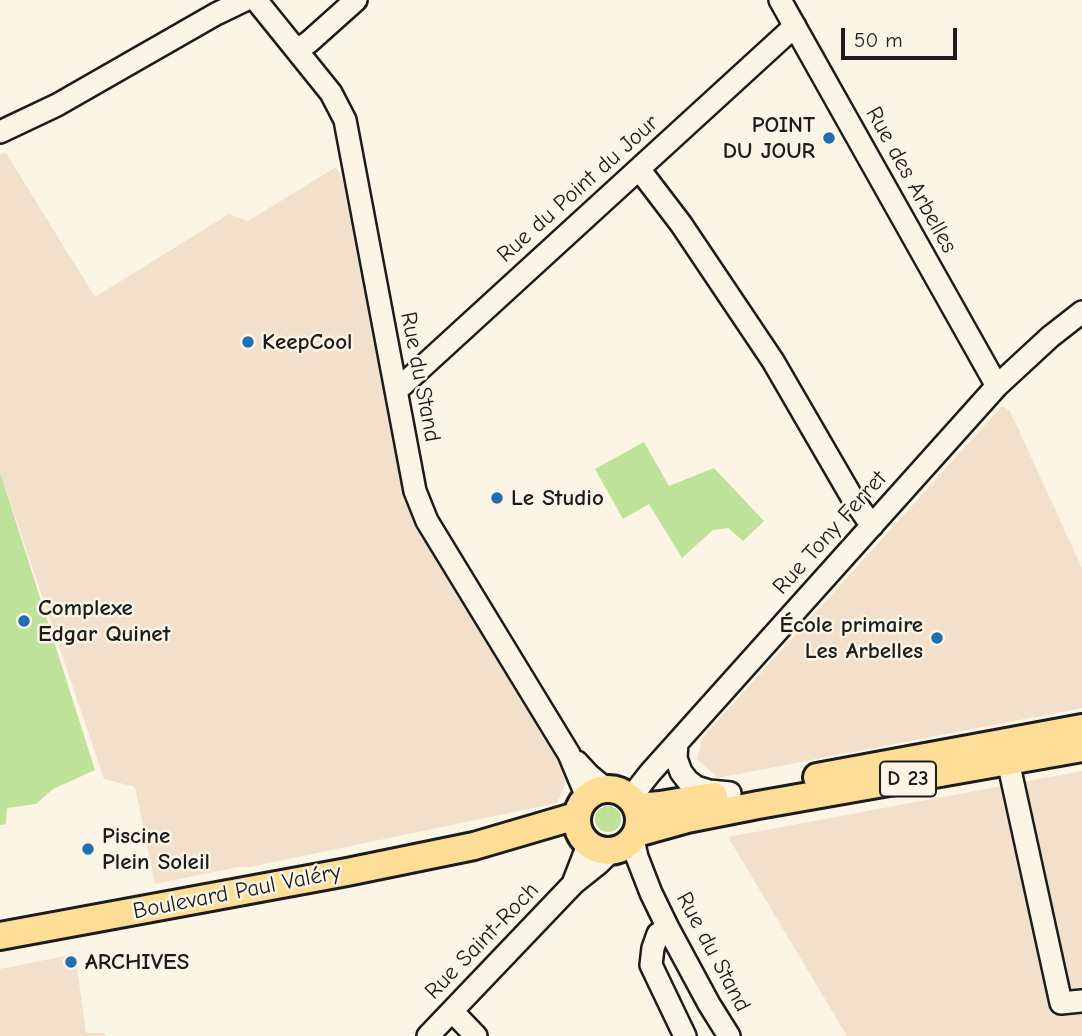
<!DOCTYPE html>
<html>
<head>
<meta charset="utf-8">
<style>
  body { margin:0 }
  #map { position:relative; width:1082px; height:1036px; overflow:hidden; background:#fcf5e5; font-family:"Comic Neue",sans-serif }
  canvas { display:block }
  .scale { position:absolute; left:841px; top:28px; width:116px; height:32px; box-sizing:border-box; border:4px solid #1c1c1c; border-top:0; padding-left:9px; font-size:21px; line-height:24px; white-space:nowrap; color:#1c1c1c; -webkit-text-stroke:5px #fcf5e5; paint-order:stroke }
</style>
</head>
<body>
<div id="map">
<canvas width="1082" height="1036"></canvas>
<div class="scale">50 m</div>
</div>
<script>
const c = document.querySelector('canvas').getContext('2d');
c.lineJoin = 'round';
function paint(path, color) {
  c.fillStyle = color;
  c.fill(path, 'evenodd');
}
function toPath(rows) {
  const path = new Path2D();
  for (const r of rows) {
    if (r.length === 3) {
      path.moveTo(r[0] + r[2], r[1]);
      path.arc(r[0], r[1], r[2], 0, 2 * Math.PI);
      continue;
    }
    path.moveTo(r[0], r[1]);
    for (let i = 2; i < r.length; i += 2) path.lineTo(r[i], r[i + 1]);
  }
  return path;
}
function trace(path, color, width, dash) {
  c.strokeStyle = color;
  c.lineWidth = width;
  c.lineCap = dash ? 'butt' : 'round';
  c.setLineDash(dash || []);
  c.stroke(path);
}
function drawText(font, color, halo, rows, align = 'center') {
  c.font = font + ' "Comic Neue",sans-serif';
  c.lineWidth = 5;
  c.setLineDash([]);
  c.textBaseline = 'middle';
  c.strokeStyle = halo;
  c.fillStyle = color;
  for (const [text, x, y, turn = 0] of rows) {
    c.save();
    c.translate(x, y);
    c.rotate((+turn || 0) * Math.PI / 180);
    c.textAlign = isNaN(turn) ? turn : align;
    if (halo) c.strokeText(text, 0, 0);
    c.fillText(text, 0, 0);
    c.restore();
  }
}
paint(toPath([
  [6,153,95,297,229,214,248,221,336,167,345,186,402,482,417,525,568,778,557,803,250,867,238,867,155,884,135,787,104,779,0,472,0,154],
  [1002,406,1010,411,1082,568,1082,708,718,778,697,759,703,737],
  [1082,771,1082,1036,847,1036,728,837],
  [75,954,86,1033,104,1033,106,1036,0,1036,0,969]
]), '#f3e0cc');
paint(toPath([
  [644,442,669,486,714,468,764,521,743,541,728,528,713,530,682,558,649,504,623,519,595,469],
  [0,472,95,770,53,789,36,804,7,808,6,824,0,825],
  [608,819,13]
]), '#bfe29b');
const minor = toPath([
  [256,0,331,93,345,120,415,491,427,521,569,754,587,797],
  [780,0,997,386],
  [297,50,309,42,356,0],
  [0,132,57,105,216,14,245,0],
  [639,169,681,224,773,361,853,499,872,526],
  [396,391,795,26],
  [677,743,676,758,681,772,688,781,696,787,709,791,730,793],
  [1008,761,1061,1003,1082,1001],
  [577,762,589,775,606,789],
  [634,803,639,787,650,773,997,386,1050,337,1082,312],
  [633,839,637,857,651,893,668,928,709,1004,729,1036],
  [574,881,588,845],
  [668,928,658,934,653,948,651,965,685,1036],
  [452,1011,476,1036],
  [428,1036,574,883,599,863,610,852]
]);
const major = toPath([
  [817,777,1082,728],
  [608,820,31],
  [636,807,660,805,714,796],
  [637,833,687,819,758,805,1082,748],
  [0,936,347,872,474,846,576,816]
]);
trace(minor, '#1c1c1c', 26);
trace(major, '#1c1c1c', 32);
trace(minor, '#fcf5e5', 21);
trace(major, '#fedd96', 26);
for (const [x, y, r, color] of [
  [829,138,7,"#1f6fb2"],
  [248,342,7,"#1f6fb2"],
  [497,498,7,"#1f6fb2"],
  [24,621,7,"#1f6fb2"],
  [937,638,7,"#1f6fb2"],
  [88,849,7,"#1f6fb2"],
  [71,962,7,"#1f6fb2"]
]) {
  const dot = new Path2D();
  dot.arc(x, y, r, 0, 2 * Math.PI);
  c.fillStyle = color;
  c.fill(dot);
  trace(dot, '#fcf5e5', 2.5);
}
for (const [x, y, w] of [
  [908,779,56]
]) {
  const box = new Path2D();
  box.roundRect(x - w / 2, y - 17.5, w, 35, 5);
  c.fillStyle = '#fcf5e5';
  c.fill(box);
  trace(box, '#1c1c1c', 2);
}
drawText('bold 21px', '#1c1c1c', null, [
  ["D 23",908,779]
]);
drawText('bold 23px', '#1c1c1c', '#fcf5e5', [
  ["POINT",815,125,"right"],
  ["DU JOUR",815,151,"right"],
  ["KeepCool",262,342],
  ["Le Studio",511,498],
  ["Complexe",38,608],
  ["Edgar Quinet",38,634],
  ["École primaire",923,625,"right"],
  ["Les Arbelles",923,651,"right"],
  ["Piscine",102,836],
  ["Plein Soleil",102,862],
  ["ARCHIVES",85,962]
], 'left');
drawText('23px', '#1c1c1c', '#fcf5e5', [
  ["Rue des Arbelles",911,180,61],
  ["Rue du Point du Jour",578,189,-42],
  ["Rue du Stand",420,377,79],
  ["Rue Tony Ferret",830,533,-48],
  ["Boulevard Paul Valéry",237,892,-11],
  ["Rue Saint-Roch",482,941,-46],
  ["Rue du Stand",713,952,62]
]);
</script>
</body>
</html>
